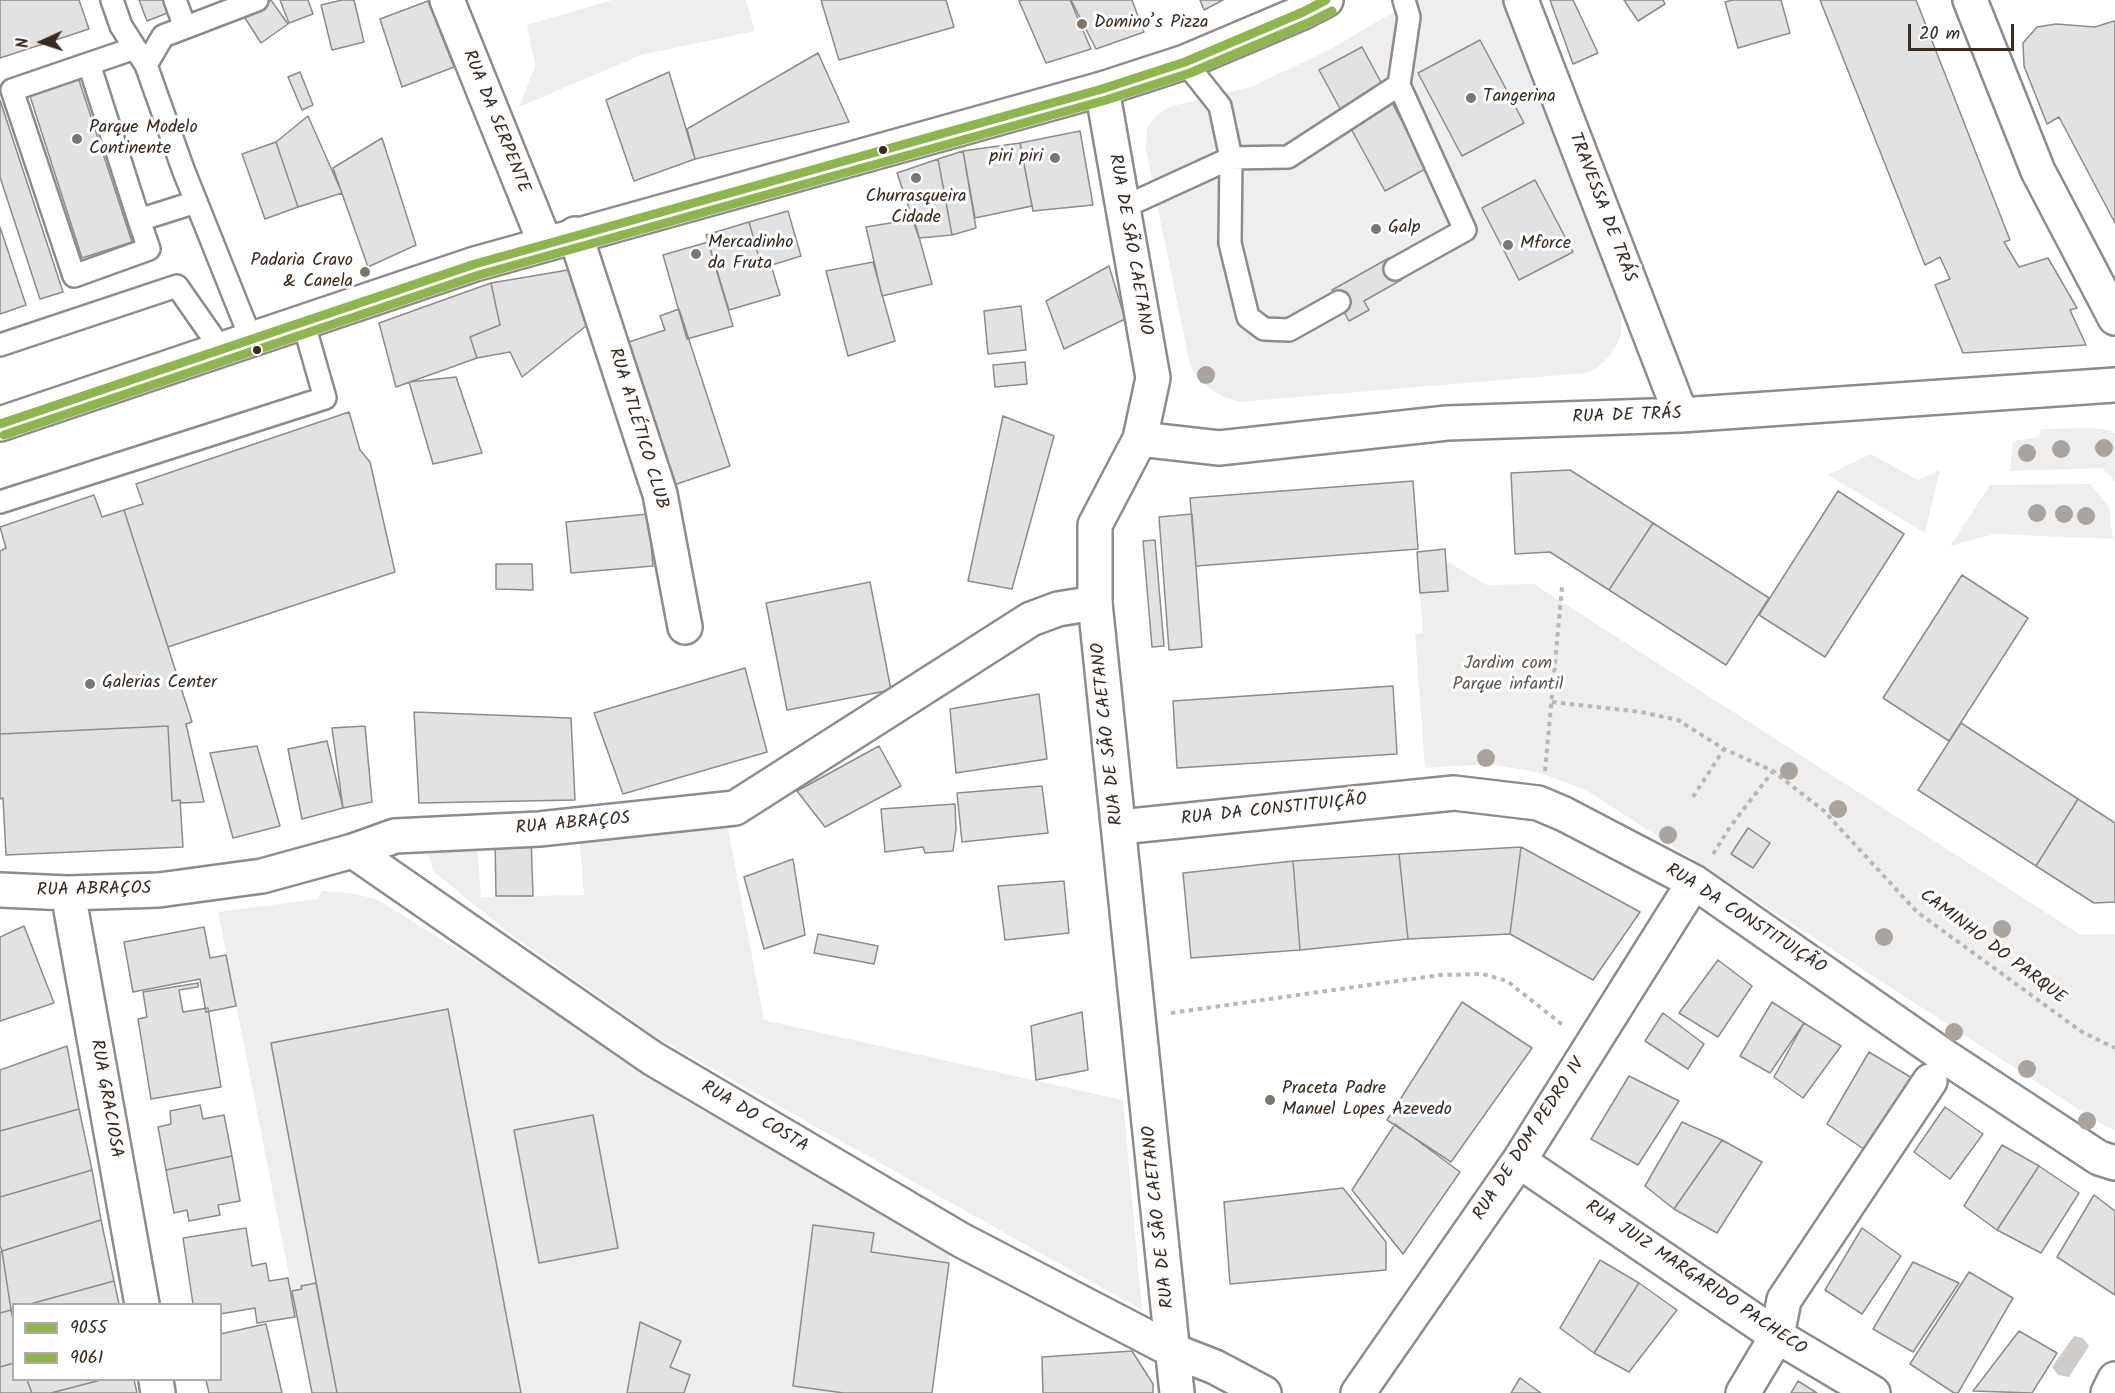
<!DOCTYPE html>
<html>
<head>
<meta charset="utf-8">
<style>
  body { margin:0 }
  #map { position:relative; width:2115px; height:1393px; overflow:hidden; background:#fff; font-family:Kalam,sans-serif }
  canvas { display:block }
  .legend { position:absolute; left:12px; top:1303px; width:210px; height:78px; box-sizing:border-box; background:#fff; border:2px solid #b1aaa5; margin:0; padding:8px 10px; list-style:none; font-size:18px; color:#3b2a1e }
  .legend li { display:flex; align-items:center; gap:12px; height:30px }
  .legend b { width:30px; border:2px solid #b1aaa5 }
  .north { position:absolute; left:12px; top:12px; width:60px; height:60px; -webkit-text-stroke:4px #fff; paint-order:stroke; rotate:267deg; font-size:16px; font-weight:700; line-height:24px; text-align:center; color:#3b2a1e }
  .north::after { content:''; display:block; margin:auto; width:21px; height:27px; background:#3b2a1e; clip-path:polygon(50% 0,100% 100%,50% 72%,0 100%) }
  .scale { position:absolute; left:1908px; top:24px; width:106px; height:27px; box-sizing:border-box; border:3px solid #3b2a1e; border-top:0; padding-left:8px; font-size:18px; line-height:21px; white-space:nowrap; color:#3b2a1e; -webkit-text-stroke:4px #fff; paint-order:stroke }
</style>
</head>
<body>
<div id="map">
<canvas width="2115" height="1393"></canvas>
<ul class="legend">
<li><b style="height:8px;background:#8fb550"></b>9055</li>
<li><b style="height:8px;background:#8fb550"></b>9061</li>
</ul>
<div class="north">N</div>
<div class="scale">20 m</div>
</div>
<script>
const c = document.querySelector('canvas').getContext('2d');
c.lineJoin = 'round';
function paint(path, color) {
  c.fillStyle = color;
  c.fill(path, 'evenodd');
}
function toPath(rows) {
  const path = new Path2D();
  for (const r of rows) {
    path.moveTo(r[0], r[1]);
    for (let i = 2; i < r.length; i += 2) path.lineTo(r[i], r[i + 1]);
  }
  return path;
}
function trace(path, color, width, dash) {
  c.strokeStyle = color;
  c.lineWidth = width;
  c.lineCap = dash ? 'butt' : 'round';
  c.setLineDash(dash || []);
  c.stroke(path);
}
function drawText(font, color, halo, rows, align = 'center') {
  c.font = font + ' Kalam,sans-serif';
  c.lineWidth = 6;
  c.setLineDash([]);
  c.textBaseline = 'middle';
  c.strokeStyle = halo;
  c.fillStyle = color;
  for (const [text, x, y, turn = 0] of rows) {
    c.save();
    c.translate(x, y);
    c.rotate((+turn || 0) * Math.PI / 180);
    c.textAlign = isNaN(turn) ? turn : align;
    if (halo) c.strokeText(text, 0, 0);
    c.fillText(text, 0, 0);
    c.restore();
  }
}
paint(toPath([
  [612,0,746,0,755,31,641,55,519,107,535,66,527,25],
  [1414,0,1502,0,1621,309,1621,335,1616,346,1608,358,1598,367,1586,373,1239,402,1224,397,1210,389,1198,378,1190,365,1146,150,1147,129,1152,120,1161,112,1172,106,1251,87,1329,50],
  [2091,428,2110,430,2115,433,2115,481,2102,468,2010,471,2013,441,2039,437,2041,429],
  [1871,454,1918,480,1940,470,1925,533,1828,475],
  [2091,484,2109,508,2113,539,1995,534,1950,546,1990,485],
  [1446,561,1487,585,1534,584,2081,935,2115,934,2115,1130,2106,1127,1586,790,1540,773,1490,764,1425,768,1415,634,1423,633,1420,593,1448,591],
  [726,818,764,1020,1123,1100,1142,1310,654,1036,504,929,433,871,425,843,477,841,481,897,584,895,579,835],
  [322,891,349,893,377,899,682,1089,681,1098,950,1252,932,1393,312,1393,218,912,318,899]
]), '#efeeed');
paint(toPath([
  [2074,1336,2083,1338,2089,1346,2069,1377,2058,1375,2052,1367]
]), '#d0ccca');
const building = toPath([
  [0,0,79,0,89,29,0,58,0,0],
  [139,0,166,0,170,12,147,21,139,0],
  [271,0,288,24,261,43,245,18,271,0],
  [280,0,308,0,313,14,289,23,280,0],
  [342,0,354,0,364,42,332,50,321,5,342,0],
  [821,0,946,0,954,27,839,60,821,0],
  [1022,0,1070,0,1091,49,1046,63,1019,1,1022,0],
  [1071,0,1132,0,1144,32,1096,49,1071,0],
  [1200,0,1223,0,1204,10,1200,0],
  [1550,0,1573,0,1598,53,1573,64,1550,0],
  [1624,0,1663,0,1665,4,1638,21,1624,0],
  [1733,0,1781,0,1790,33,1738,48,1725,2,1733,0],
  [1820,0,1916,0,2010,240,2004,242,2019,267,2048,258,2077,308,2070,310,2086,345,1963,353,1935,285,1950,279,1940,257,1925,265,1820,0],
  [428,1,454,67,402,87,380,19,428,1],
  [2114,21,2115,23,2115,223,2059,117,2047,124,2024,66,2023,43,2037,27,2056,24,2095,27,2114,21],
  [1480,40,1524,123,1462,156,1418,73,1480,40],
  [1362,47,1427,168,1385,191,1319,70,1362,47],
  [818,53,849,122,695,159,687,129,818,53],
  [300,72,313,105,302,110,288,77,300,72],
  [669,72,695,159,634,181,606,100,669,72],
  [78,77,132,242,82,258,29,93,78,77],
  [0,100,63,292,40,299,0,177,0,100],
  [308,116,342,193,298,207,276,142,308,116],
  [1080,131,1093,205,1033,211,1020,143,1080,131],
  [382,138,416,245,368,267,333,168,382,138],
  [276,142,298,207,265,219,242,154,276,142],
  [1020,143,1032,206,975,218,963,151,1020,143],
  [963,151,976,228,952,235,938,159,963,151],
  [938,159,952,235,919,238,897,173,938,159],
  [1535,180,1573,252,1519,280,1482,208,1535,180],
  [788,211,801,256,762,268,749,222,788,211],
  [914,219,932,284,882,296,866,227,914,219],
  [749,222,762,268,771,265,780,295,729,310,706,235,749,222],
  [0,227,26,305,0,314,0,227],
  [708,242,733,326,687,339,663,255,708,242],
  [1389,258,1401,280,1364,301,1369,310,1349,321,1332,290,1389,258],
  [873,262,895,341,848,356,826,271,873,262],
  [1109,266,1125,319,1064,349,1046,301,1109,266],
  [574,269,591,322,522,377,510,352,477,358,470,337,500,325,491,283,574,269],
  [491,283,500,325,470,337,477,358,396,387,379,323,491,283],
  [1021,306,1026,350,988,354,984,311,1021,306],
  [679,309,730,466,665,488,617,346,665,330,660,316,679,309],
  [1025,362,1027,384,995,387,993,365,1025,362],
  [456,377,482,453,433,464,409,382,456,377],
  [349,412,360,450,370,462,395,572,168,647,124,510,143,504,136,484,349,412],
  [1003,416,1054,436,1012,589,968,581,1003,416],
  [1570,470,1653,523,1609,590,1550,552,1515,554,1511,473,1570,470],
  [1413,481,1418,549,1196,566,1190,498,1413,481],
  [1838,491,1904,534,1825,657,1759,615,1838,491],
  [94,495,102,517,124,510,192,722,186,724,204,802,181,803,180,800,172,801,168,726,0,734,0,551,6,548,0,527,94,495],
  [648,514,653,566,571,573,566,522,648,514],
  [1192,514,1202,647,1169,650,1159,517,1192,514],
  [1653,523,1769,598,1726,665,1609,590,1653,523],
  [1155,540,1164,646,1152,647,1143,541,1155,540],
  [1445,549,1448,591,1420,593,1417,552,1445,549],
  [496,564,532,564,533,590,496,589,496,564],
  [1962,575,2028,618,1949,741,1883,698,1962,575],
  [870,582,891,690,787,710,766,603,870,582],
  [745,668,767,752,623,794,594,713,745,668],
  [1393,686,1397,754,1177,768,1173,701,1393,686],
  [1039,694,1047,759,956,773,950,709,1039,694],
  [414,712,571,718,575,800,419,803,414,712],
  [1961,723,2078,799,2036,866,1918,790,1961,723],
  [168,726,172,801,180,800,183,847,6,855,3,798,0,799,0,734,168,726],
  [365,726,372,802,343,808,332,728,365,726],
  [327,741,343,808,302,819,288,749,327,741],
  [257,746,280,826,233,838,210,753,257,746],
  [879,746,901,786,825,827,797,791,879,746],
  [1042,786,1048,833,962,842,957,793,1042,786],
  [2078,799,2115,823,2115,902,2094,903,2036,866,2078,799],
  [955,804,956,829,953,851,925,853,923,847,885,852,881,809,955,804],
  [1748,828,1770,843,1753,868,1731,854,1748,828],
  [531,837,533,896,496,896,495,839,531,837],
  [1521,847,1510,934,1408,939,1399,854,1521,847],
  [1521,847,1640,912,1593,980,1510,934,1521,847],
  [1399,854,1408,939,1300,950,1293,861,1399,854],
  [793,859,805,935,764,949,744,877,793,859],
  [1293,861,1300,950,1191,958,1183,873,1293,861],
  [1064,881,1069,933,1005,940,998,886,1064,881],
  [24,926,54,1003,0,1021,0,937,24,926],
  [204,927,210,958,226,955,236,1006,206,1012,200,979,133,992,124,942,204,927],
  [818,934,878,946,874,964,814,953,818,934],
  [1718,960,1752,986,1718,1037,1679,1013,1718,960],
  [198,983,198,987,179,990,183,1012,208,1008,221,1087,151,1099,138,1019,147,1017,143,992,198,983],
  [1462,1002,1532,1048,1451,1162,1387,1120,1462,1002],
  [1772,1002,1804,1023,1770,1073,1740,1056,1772,1002],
  [448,1009,521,1393,337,1393,271,1043,448,1009],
  [1082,1012,1088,1070,1036,1080,1031,1026,1082,1012],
  [1663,1013,1704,1044,1688,1069,1645,1041,1663,1013],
  [1804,1023,1841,1046,1803,1098,1774,1077,1804,1023],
  [67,1046,79,1109,0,1131,0,1070,67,1046],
  [1869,1052,1912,1078,1865,1150,1827,1124,1869,1052],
  [1629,1076,1679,1101,1638,1165,1591,1139,1629,1076],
  [200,1105,203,1119,224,1115,232,1156,166,1170,158,1127,171,1124,170,1111,200,1105],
  [1945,1107,1983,1134,1950,1179,1914,1152,1945,1107],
  [79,1109,92,1170,0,1197,0,1131,79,1109],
  [593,1115,618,1248,539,1263,514,1130,593,1115],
  [1682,1122,1722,1140,1674,1209,1645,1186,1682,1122],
  [1395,1124,1460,1172,1403,1254,1352,1190,1395,1124],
  [1722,1140,1762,1162,1717,1233,1674,1209,1722,1140],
  [2002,1145,2039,1166,1997,1230,1964,1206,2002,1145],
  [232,1156,240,1201,218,1205,220,1215,189,1221,187,1210,174,1213,166,1170,232,1156],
  [2039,1166,2079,1193,2041,1253,1997,1230,2039,1166],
  [92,1170,101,1220,2,1251,0,1246,0,1197,92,1170],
  [1343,1188,1386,1242,1386,1270,1230,1284,1224,1202,1343,1188],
  [2094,1195,2115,1211,2115,1295,2057,1257,2094,1195],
  [101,1220,114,1281,30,1304,14,1304,14,1309,11,1310,2,1251,101,1220],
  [813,1225,874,1233,871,1252,949,1263,932,1393,844,1393,793,1386,813,1225],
  [246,1228,252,1266,266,1263,269,1281,288,1278,295,1317,257,1323,255,1308,220,1314,220,1304,193,1304,183,1238,246,1228],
  [1862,1228,1901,1256,1862,1314,1825,1290,1862,1228],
  [2,1251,11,1310,0,1313,0,1252,2,1251],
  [1600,1260,1639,1283,1594,1353,1560,1328,1600,1260],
  [1913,1262,1959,1283,1913,1352,1873,1329,1913,1262],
  [1969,1272,2013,1298,1958,1393,1954,1393,1910,1364,1969,1272],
  [114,1281,119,1304,30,1304,114,1281],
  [316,1283,337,1393,312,1393,292,1291,302,1289,301,1286,316,1283],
  [1639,1283,1677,1310,1629,1372,1594,1353,1639,1283],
  [11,1310,14,1323,14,1363,0,1367,0,1313,11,1310],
  [640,1322,681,1341,670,1367,690,1375,684,1393,627,1393,640,1322],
  [266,1324,282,1393,209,1393,206,1380,220,1380,220,1334,266,1324],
  [2019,1331,2057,1353,2032,1393,1973,1391,2019,1331],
  [1132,1351,1153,1384,1153,1393,1043,1393,1042,1357,1132,1351],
  [14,1363,14,1380,27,1380,32,1393,0,1393,0,1367,14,1363],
  [1520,1378,1541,1393,1511,1393,1520,1378],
  [27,1380,101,1380,51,1393,32,1393,27,1380],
  [101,1380,134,1380,137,1393,51,1393,101,1380],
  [1798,1381,1817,1393,1791,1393,1798,1381]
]);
paint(building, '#e3e2e2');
trace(building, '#8e8b88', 1.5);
const lane = toPath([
  [112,0,121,26,146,65,183,169,251,339],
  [175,0,185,27],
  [135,48,12,90,74,276,149,249,139,220,196,202],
  [1185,62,1220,106,1231,158,1230,243,1248,317,1264,329,1289,330,1339,302],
  [89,64,139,220],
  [146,65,163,36,257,0],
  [1122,208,1231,158,1288,157,1399,85,1409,17,1404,0],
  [1395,269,1465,230,1399,85],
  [0,345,177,286,221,349],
  [0,502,325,398,303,321]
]);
const street = toPath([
  [1521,0,1681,415],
  [1970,0,2038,171,2115,318],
  [575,234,660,494,685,627],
  [1140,439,1219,448,1447,423,1681,415,2115,385],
  [1120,827,1454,793,1538,803,1564,814,1694,882,1944,1056,2099,1158,2115,1163],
  [0,890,68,893,159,890,262,876,353,851,395,836,539,829,735,808,1031,619,1058,609,1095,603],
  [68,893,142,1304],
  [1519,1161,1777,1336,1873,1393],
  [156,1380,158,1393],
  [1358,1393,1519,1161,1694,882],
  [1743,1393,1777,1336,1784,1300,1930,1081],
  [2108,1393,2115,1379]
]);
const secondary = toPath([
  [447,0,545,243],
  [1102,89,1153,378,1140,439,1095,525,1095,603,1177,1393],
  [353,851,652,1058,961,1240,1174,1351,1215,1367,1264,1393]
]);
const primary = toPath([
  [0,424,475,264,1102,89,1185,62,1303,12,1326,0]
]);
trace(lane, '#8e8b88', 26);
trace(street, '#8e8b88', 38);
trace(secondary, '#8e8b88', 38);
trace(primary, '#8e8b88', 38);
trace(toPath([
  [1552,702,1641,712,1678,720,1724,749,1773,771,1824,811,1917,912,2082,1032,2115,1048],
  [1545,771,1562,587],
  [1693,797,1724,749],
  [1713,854,1730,827,1773,771],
  [1171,1013,1404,980,1441,975,1483,974,1507,981,1564,1026]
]), '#b9b8b6', 4, [4.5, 4.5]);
trace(lane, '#fff', 21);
trace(street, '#fff', 33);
trace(secondary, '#fff', 33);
trace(primary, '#fff', 33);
trace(toPath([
  [0,424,475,264,1102,89,1185,62,1303,12,1326,0]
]), '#8fb550', 9);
trace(toPath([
  [4,435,479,275,1106,100,1190,73,1308,23,1332,11]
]), '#8fb550', 9);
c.fillStyle = '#aaa39e';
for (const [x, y] of [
  [1206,375],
  [2104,448],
  [2061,449],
  [2027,453],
  [2037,513],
  [2064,514],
  [2086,516],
  [1486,758],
  [1789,771],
  [1838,809],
  [1668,835],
  [2002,929],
  [1884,937],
  [1954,1032],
  [2027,1069],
  [2087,1121]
]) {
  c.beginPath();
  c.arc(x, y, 9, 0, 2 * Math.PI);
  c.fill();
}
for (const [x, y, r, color] of [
  [1082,24,6,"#80756d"],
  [1471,98,6,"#80756d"],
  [77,139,6,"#80756d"],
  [883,150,5,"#3b2a1e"],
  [1055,158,6,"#80756d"],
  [916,178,6,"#80756d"],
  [1376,229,6,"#80756d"],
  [1508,245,6,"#80756d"],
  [696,254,6,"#80756d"],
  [365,272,6,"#80756d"],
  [257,350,5,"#3b2a1e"],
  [90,684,6,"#80756d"],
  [1270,1100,6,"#80756d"]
]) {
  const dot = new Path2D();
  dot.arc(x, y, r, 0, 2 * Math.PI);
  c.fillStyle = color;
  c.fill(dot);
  trace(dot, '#fff', 2);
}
drawText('18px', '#3b2a1e', '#fff', [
  ["Domino’s Pizza",1094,24],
  ["Tangerina",1483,98],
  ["Parque Modelo",89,129],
  ["Continente",89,150],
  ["piri piri",1043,158,"right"],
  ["Churrasqueira",916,198,"center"],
  ["Cidade",916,219,"center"],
  ["Galp",1388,229],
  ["Mercadinho",708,244],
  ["da Fruta",708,265],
  ["Mforce",1520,245],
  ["Padaria Cravo",353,262,"right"],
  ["& Canela",353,283,"right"],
  ["Galerias Center",102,684],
  ["Praceta Padre",1282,1090],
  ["Manuel Lopes Azevedo",1282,1111]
], 'left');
drawText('18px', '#3b2a1e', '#fff', [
  ["RUA DA SERPENTE",495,122,68],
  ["TRAVESSA DE TRÁS",1601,208,69],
  ["RUA DE SÃO CAETANO",1129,245,80],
  ["RUA DE TRÁS",1627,417,-2],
  ["RUA ATLÉTICO CLUB",637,429,73],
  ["RUA DE SÃO CAETANO",1109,734,-96],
  ["RUA DA CONSTITUIÇÃO",1274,811,-6],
  ["RUA ABRAÇOS",573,825,-5],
  ["RUA ABRAÇOS",94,891,-1],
  ["RUA DA CONSTITUIÇÃO",1745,920,33],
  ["CAMINHO DO PARQUE",1992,948,37],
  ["RUA GRACIOSA",105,1099,80],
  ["RUA DO COSTA",754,1118,31],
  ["RUA DE DOM PEDRO IV",1530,1140,-57],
  ["RUA DE SÃO CAETANO",1160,1217,-96],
  ["RUA JUIZ MARGARIDO PACHECO",1695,1279,34]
]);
drawText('18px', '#65584e', '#fff', [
  ["Jardim com",1508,665],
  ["Parque infantil",1508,686]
]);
</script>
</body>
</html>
